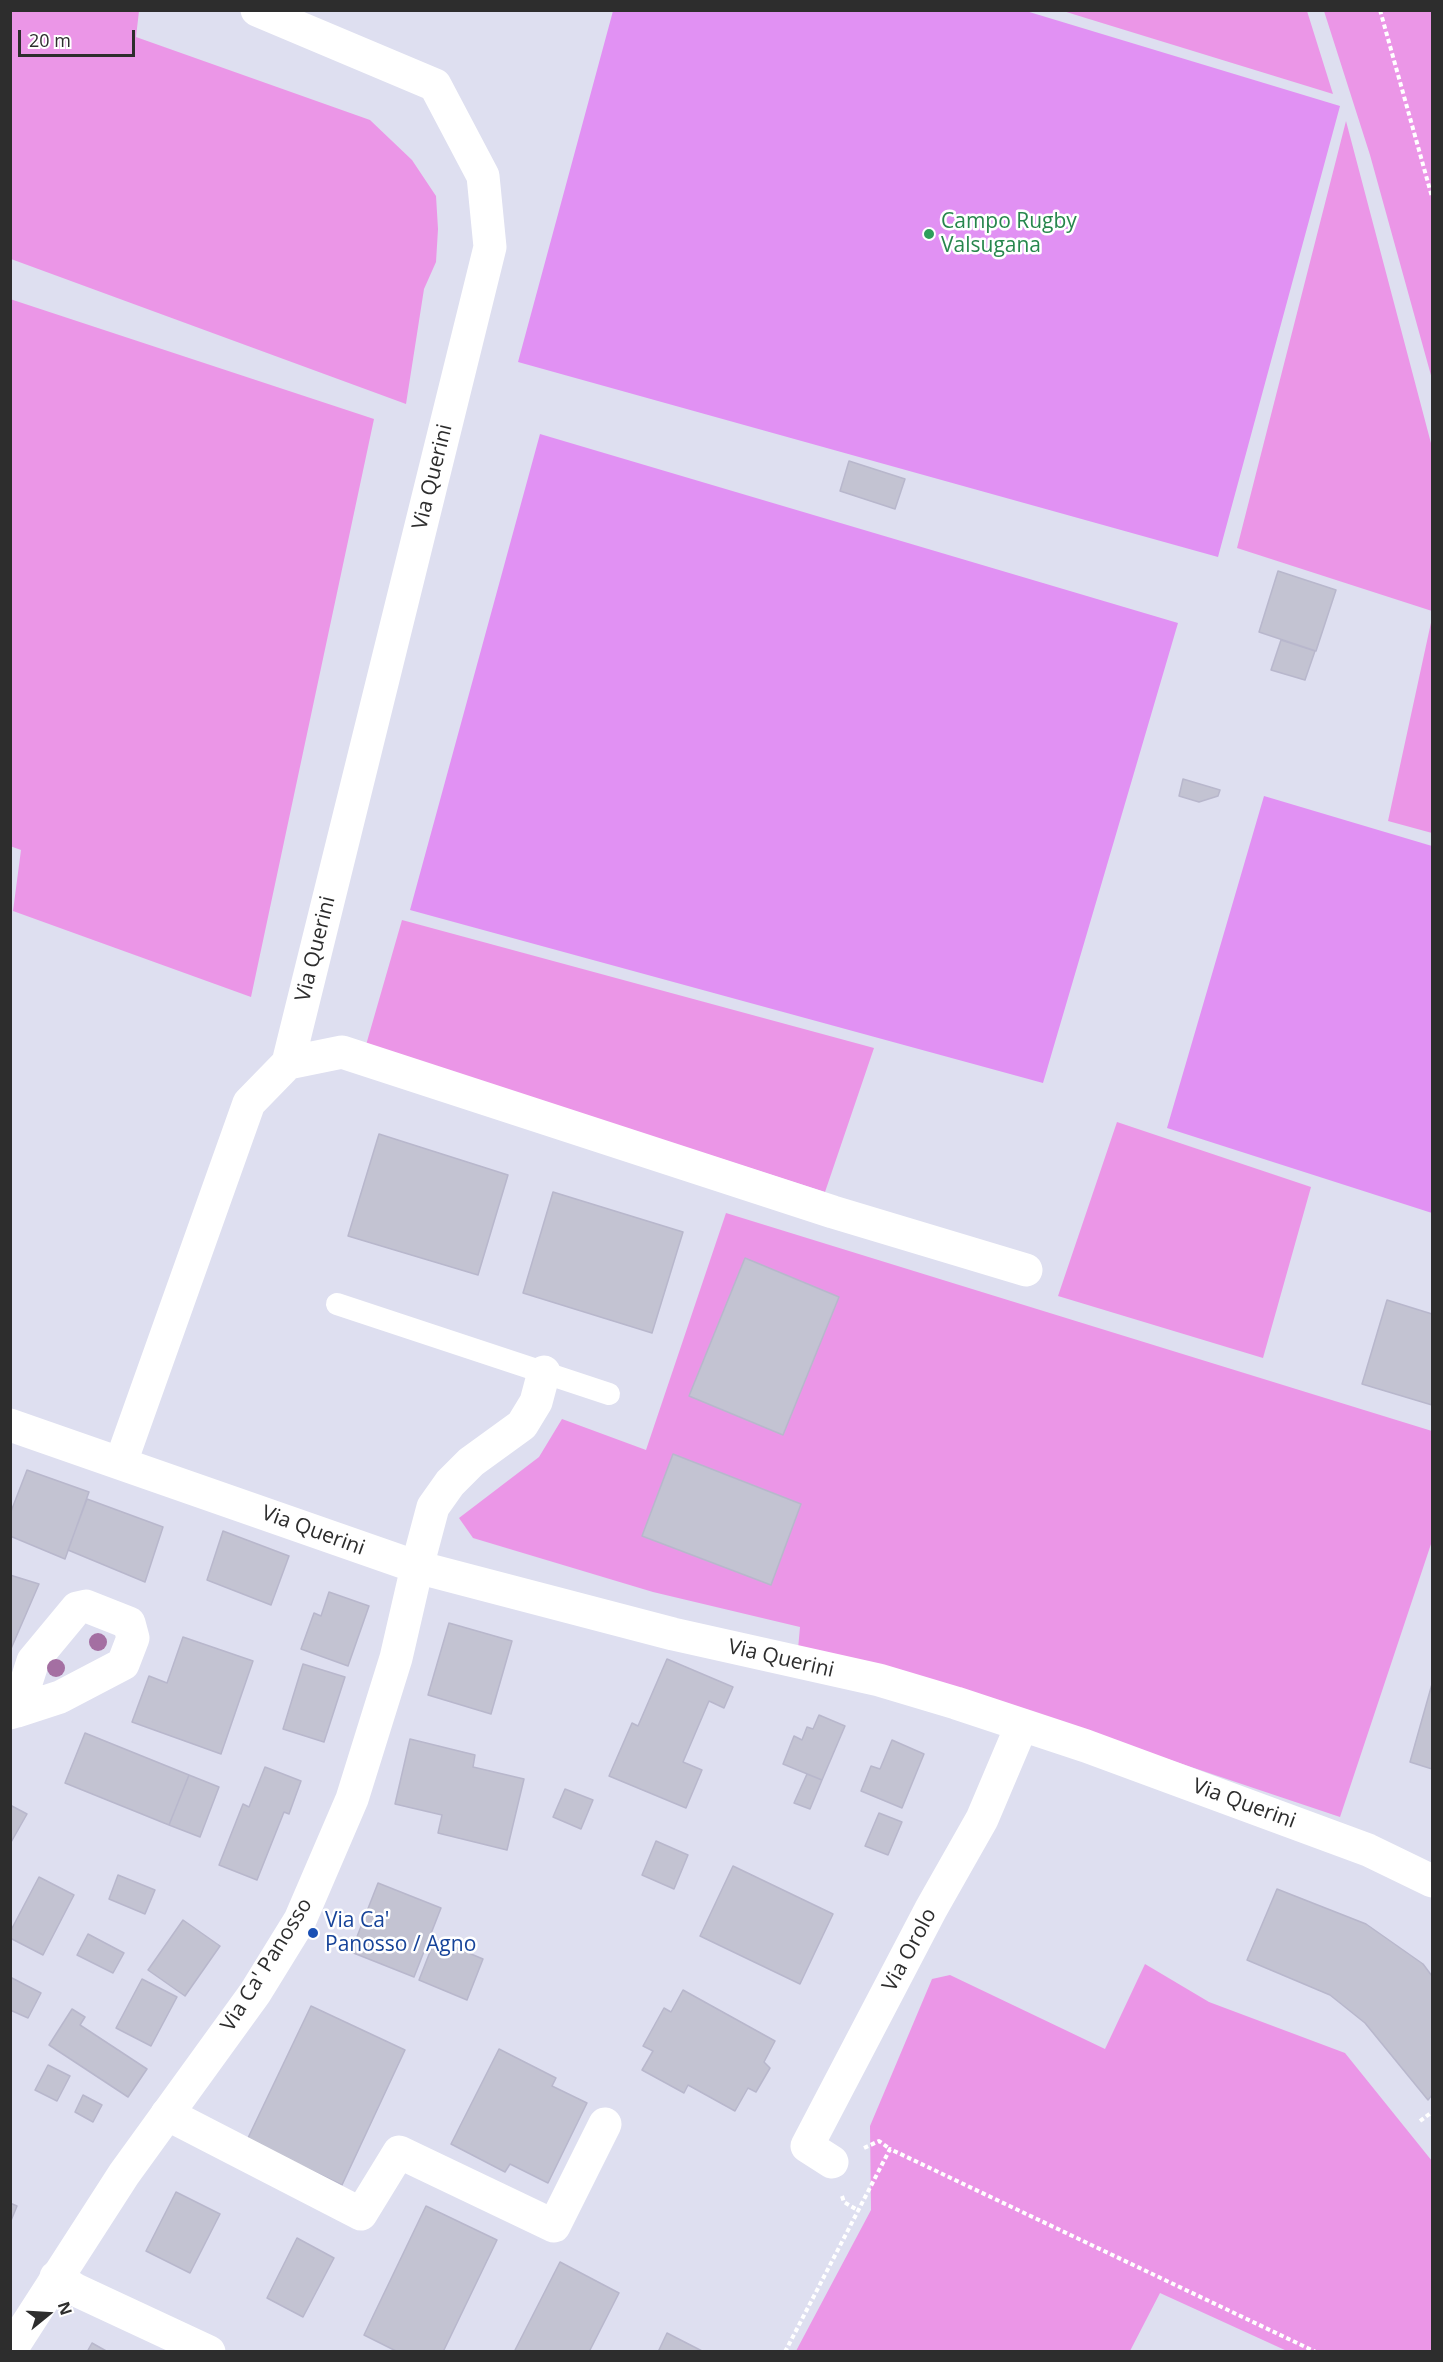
<!DOCTYPE html>
<html>
<head>
<meta charset="utf-8">
<style>
  body { margin:0 }
  #map { position:relative; width:1443px; height:2362px; overflow:hidden; background:#dedff0; font-family:"Open Sans",sans-serif }
  canvas { display:block }
  .frame { position:absolute; inset:0; border:12px solid #2d2d2d; pointer-events:none }
  .north { position:absolute; left:18px; top:2284px; width:60px; height:60px; -webkit-text-stroke:4px #fff; paint-order:stroke; rotate:72deg; font-size:16px; font-weight:700; line-height:24px; text-align:center; color:#2d2d2d }
  .north::after { content:''; display:block; margin:auto; width:21px; height:27px; background:#2d2d2d; clip-path:polygon(50% 0,100% 100%,50% 72%,0 100%) }
  .scale { position:absolute; left:18px; top:30px; width:117px; height:27px; box-sizing:border-box; border:3px solid #2d2d2d; border-top:0; padding-left:8px; font-size:18px; line-height:21px; white-space:nowrap; color:#2d2d2d; -webkit-text-stroke:4px #fff; paint-order:stroke }
</style>
</head>
<body>
<div id="map">
<canvas width="1443" height="2362"></canvas>
<div class="frame"></div>
<div class="north">N</div>
<div class="scale">20 m</div>
</div>
<script>
const c = document.querySelector('canvas').getContext('2d');
c.lineJoin = 'round';
function paint(path, color) {
  c.fillStyle = color;
  c.fill(path, 'evenodd');
}
function toPath(rows) {
  const path = new Path2D();
  for (const r of rows) {
    path.moveTo(r[0], r[1]);
    for (let i = 2; i < r.length; i += 2) path.lineTo(r[i], r[i + 1]);
  }
  return path;
}
function trace(path, color, width, dash) {
  c.strokeStyle = color;
  c.lineWidth = width;
  c.lineCap = dash ? 'butt' : 'round';
  c.setLineDash(dash || []);
  c.stroke(path);
}
function drawText(font, color, halo, rows, align = 'center') {
  c.font = font + ' "Open Sans",sans-serif';
  c.lineWidth = 5;
  c.setLineDash([]);
  c.textBaseline = 'middle';
  c.strokeStyle = halo;
  c.fillStyle = color;
  for (const [text, x, y, turn = 0] of rows) {
    c.save();
    c.translate(x, y);
    c.rotate((+turn || 0) * Math.PI / 180);
    c.textAlign = isNaN(turn) ? turn : align;
    if (halo) c.strokeText(text, 0, 0);
    c.fillText(text, 0, 0);
    c.restore();
  }
}
paint(toPath([
  [10,11,139,11,136,37,370,120,412,160,436,196,438,229,436,262,424,289,406,404,11,259],
  [1063,11,1307,11,1333,94],
  [1324,11,1432,11,1432,379,1370,155],
  [1346,121,1432,447,1432,611,1237,548],
  [10,299,374,419,251,997,13,911,21,850,10,846],
  [1432,618,1432,833,1388,821],
  [402,920,874,1048,825,1192,366,1045],
  [1117,1122,1311,1187,1263,1358,1058,1296],
  [726,1213,1432,1431,1432,1541,1340,1817,1063,1724,798,1649,800,1627,653,1592,473,1538,459,1518,539,1457,562,1419,646,1450],
  [1145,1964,1209,2002,1345,2053,1432,2161,1432,2351,1287,2351,1160,2293,1130,2351,796,2351,871,2210,870,2126,932,1979,950,1975,1105,2049]
]), '#eb96e7');
paint(toPath([
  [613,11,1026,11,1340,106,1218,557,518,362],
  [540,434,1178,623,1043,1083,410,910],
  [1264,796,1432,846,1432,1213,1167,1128]
]), '#e191f3');
const building = toPath([
  [849,461,905,479,895,509,840,491,849,461],
  [1278,571,1336,590,1316,651,1259,632,1278,571],
  [1281,640,1315,651,1305,680,1271,670,1281,640],
  [1183,779,1220,790,1218,796,1199,802,1179,796,1183,779],
  [379,1134,508,1175,478,1275,348,1236,379,1134],
  [553,1192,683,1232,652,1333,523,1293,553,1192],
  [745,1258,839,1297,783,1435,689,1396,745,1258],
  [1387,1300,1432,1314,1432,1405,1362,1384,1387,1300],
  [673,1454,801,1504,771,1585,642,1536,673,1454],
  [27,1470,89,1492,65,1559,10,1536,10,1514,27,1470],
  [87,1499,163,1527,145,1582,68,1550,87,1499],
  [223,1531,289,1556,271,1605,207,1580,223,1531],
  [10,1575,39,1584,10,1651,10,1575],
  [329,1592,369,1606,348,1666,301,1649,314,1613,321,1616,329,1592],
  [449,1623,512,1641,491,1714,428,1695,449,1623],
  [183,1637,253,1661,221,1754,132,1722,149,1676,167,1683,183,1637],
  [667,1659,733,1687,724,1708,709,1701,683,1762,702,1770,686,1808,609,1776,632,1723,638,1726,667,1659],
  [303,1664,345,1677,324,1742,283,1729,303,1664],
  [1432,1684,1432,1769,1410,1762,1432,1684],
  [819,1715,845,1726,822,1780,783,1764,794,1736,802,1740,807,1727,813,1729,819,1715],
  [85,1733,189,1775,169,1825,65,1783,85,1733],
  [410,1739,475,1755,473,1767,524,1779,507,1850,438,1833,442,1815,395,1804,410,1739],
  [892,1740,924,1754,902,1808,861,1791,871,1766,880,1769,892,1740],
  [265,1767,301,1781,289,1814,284,1812,257,1880,219,1865,243,1804,249,1807,265,1767],
  [807,1774,822,1780,810,1809,794,1803,807,1774],
  [189,1775,219,1787,200,1837,169,1825,189,1775],
  [565,1789,593,1800,581,1829,553,1817,565,1789],
  [10,1805,27,1814,10,1844,10,1805],
  [879,1813,902,1822,888,1855,865,1846,879,1813],
  [656,1841,688,1855,674,1889,642,1875,656,1841],
  [733,1866,833,1914,800,1984,700,1936,733,1866],
  [118,1875,155,1890,145,1914,109,1899,118,1875],
  [39,1877,74,1895,43,1955,10,1938,10,1932,39,1877],
  [378,1883,441,1908,414,1977,351,1952,378,1883],
  [1277,1889,1366,1924,1423,1964,1432,1976,1432,2095,1428,2100,1365,2023,1330,1995,1247,1960,1277,1889],
  [183,1920,220,1946,185,1996,148,1970,183,1920],
  [88,1934,124,1953,113,1973,77,1955,88,1934],
  [435,1939,483,1959,467,2000,419,1980,435,1939],
  [10,1977,41,1993,28,2018,10,2010,10,1977],
  [142,1979,177,1997,151,2046,116,2028,142,1979],
  [683,1990,775,2041,764,2062,770,2068,756,2092,748,2088,735,2111,688,2085,684,2093,642,2070,653,2051,643,2046,664,2008,671,2012,683,1990],
  [311,2006,405,2050,342,2185,247,2140,311,2006],
  [72,2009,85,2017,80,2025,147,2069,128,2097,49,2045,72,2009],
  [499,2049,556,2078,552,2086,587,2103,548,2183,510,2164,505,2172,451,2144,499,2049],
  [48,2065,70,2076,57,2101,35,2090,48,2065],
  [83,2095,102,2105,93,2122,75,2112,83,2095],
  [176,2192,220,2214,190,2273,146,2251,176,2192],
  [10,2203,17,2206,10,2223,10,2203],
  [426,2206,497,2240,443,2352,398,2352,364,2335,426,2206],
  [297,2238,334,2258,303,2317,267,2298,297,2238],
  [560,2262,619,2293,589,2352,514,2352,560,2262],
  [667,2333,704,2352,658,2352,667,2333],
  [92,2343,108,2352,87,2352,92,2343]
]);
paint(building, '#c3c3d2');
trace(building, '#b8b7cc', 1.5);
trace(toPath([
  [1380,10,1432,197],
  [1420,2121,1432,2112],
  [864,2148,879,2141,890,2149],
  [842,2196,844,2202,859,2211],
  [785,2352,890,2149,1316,2352]
]), '#fff', 4, [4.5, 3]);
trace(toPath([
  [337,1304,609,1394]
]), '#fff', 22);
trace(toPath([
  [257,10,435,85,483,176,490,247,288,1063],
  [544,1372,536,1402,522,1425,471,1462,450,1483,433,1507,417,1567,673,1634,879,1680,956,1703,1086,1746,1368,1850,1432,1881],
  [121,1462,249,1103,288,1063,342,1052,833,1212,1026,1270],
  [10,1713,17,1711,60,1697,123,1664,133,1638,129,1623,86,1606,77,1608,33,1661,17,1711],
  [167,2114,361,2214,399,2152,554,2226,605,2124],
  [832,2162,807,2146,931,1909,982,1819,1021,1727],
  [56,2277,76,2290,209,2352]
]), '#fff', 33);
trace(toPath([
  [10,1425,417,1567,396,1658,352,1799,300,1920,255,1993,124,2174,10,2351]
]), '#fff', 33);
c.fillStyle = '#a46fa2';
for (const [x, y] of [
  [98,1642],
  [56,1668]
]) {
  c.beginPath();
  c.arc(x, y, 9, 0, 2 * Math.PI);
  c.fill();
}
for (const [x, y, r, color] of [
  [929,234,6,"#2e9e5b"],
  [313,1933,6,"#1a4fb4"]
]) {
  const dot = new Path2D();
  dot.arc(x, y, r, 0, 2 * Math.PI);
  c.fillStyle = color;
  c.fill(dot);
  trace(dot, '#fff', 2);
}
drawText('21px', '#27864d', '#fff', [
  ["Campo Rugby",941,222],
  ["Valsugana",941,246]
], 'left');
drawText('21px', '#2d2d2d', '#fff', [
  ["Via Querini",433,477,-76],
  ["Via Querini",316,949,-76],
  ["Via Querini",313,1531,20],
  ["Via Querini",781,1659,13],
  ["Via Querini",1244,1804,20],
  ["Via Orolo",910,1950,-62],
  ["Via Ca' Panosso",267,1965,-58]
]);
drawText('21px', '#164399', '#fff', [
  ["Via Ca'",325,1921],
  ["Panosso / Agno",325,1945]
], 'left');
</script>
</body>
</html>
